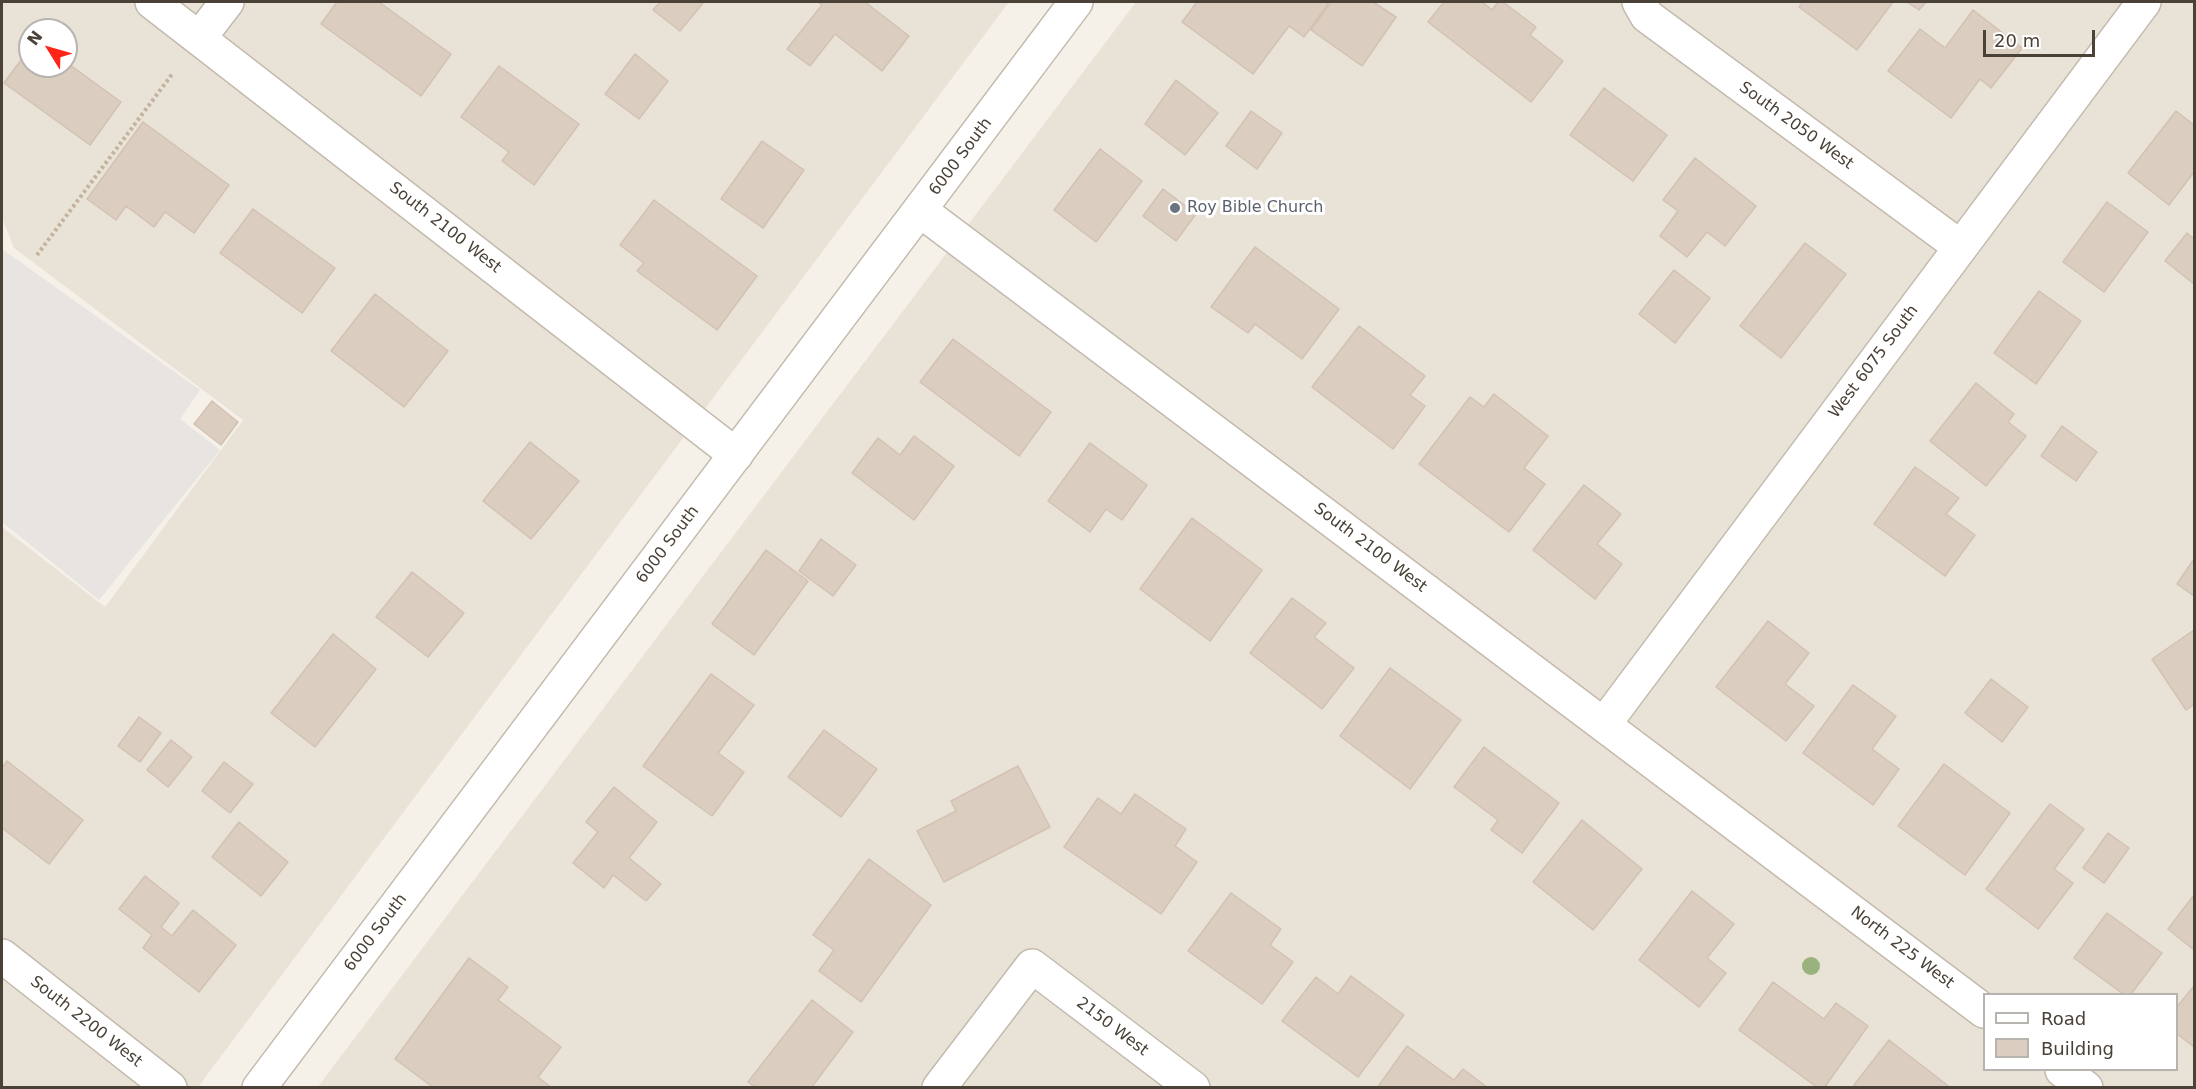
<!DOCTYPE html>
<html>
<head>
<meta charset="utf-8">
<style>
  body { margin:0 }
  #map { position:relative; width:2196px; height:1089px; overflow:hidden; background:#f5f1e9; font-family:"DejaVu Sans",sans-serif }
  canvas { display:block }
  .frame { position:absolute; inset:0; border:3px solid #4a4137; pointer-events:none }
  .legend { position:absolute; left:1983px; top:993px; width:195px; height:78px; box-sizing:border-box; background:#fff; border:2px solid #b7b3af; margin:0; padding:8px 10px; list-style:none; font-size:18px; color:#4a4137 }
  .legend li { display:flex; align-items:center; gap:12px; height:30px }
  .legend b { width:30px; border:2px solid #b7b3af }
  .north { position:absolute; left:18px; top:18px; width:60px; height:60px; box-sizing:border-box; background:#fff; border:2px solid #b7b3af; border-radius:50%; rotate:307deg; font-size:16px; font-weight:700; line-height:24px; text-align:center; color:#4a4137 }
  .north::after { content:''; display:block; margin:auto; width:21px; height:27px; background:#ff2417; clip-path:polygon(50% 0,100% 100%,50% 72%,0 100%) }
  .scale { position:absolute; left:1983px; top:30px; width:112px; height:27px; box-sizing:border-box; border:3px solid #4a4137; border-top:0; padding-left:8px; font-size:18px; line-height:21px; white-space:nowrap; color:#4a4137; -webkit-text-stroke:4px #fff; paint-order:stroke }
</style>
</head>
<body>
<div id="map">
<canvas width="2196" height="1089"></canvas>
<div class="frame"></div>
<ul class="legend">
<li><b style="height:8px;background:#fff"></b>Road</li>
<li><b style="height:16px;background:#dbcec1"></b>Building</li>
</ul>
<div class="north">N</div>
<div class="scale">20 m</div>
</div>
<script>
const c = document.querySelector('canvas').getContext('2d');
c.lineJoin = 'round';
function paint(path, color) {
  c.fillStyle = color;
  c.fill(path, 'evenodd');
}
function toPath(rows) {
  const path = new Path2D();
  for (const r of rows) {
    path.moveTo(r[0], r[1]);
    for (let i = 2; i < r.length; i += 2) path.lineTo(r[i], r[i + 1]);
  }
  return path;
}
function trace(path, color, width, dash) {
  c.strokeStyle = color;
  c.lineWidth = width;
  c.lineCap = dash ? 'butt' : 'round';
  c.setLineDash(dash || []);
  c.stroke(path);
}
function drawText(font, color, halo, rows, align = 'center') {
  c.font = font + ' "DejaVu Sans",sans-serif';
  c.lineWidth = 6;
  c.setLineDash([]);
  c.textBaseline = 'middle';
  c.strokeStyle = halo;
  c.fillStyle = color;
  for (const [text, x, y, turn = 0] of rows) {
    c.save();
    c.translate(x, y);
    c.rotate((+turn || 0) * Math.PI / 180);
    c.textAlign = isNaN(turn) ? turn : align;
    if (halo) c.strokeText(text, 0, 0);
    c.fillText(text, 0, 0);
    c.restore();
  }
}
paint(toPath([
  [2,2,1009,2,198,1087,2,1087,2,527,105,607,243,420,14,248,2,218],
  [30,30,66,30,66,66,30,66],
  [1136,2,2194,2,2194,1087,317,1088],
  [1984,994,2176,994,2176,1070,1984,1070]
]), '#e9e2d7');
paint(toPath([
  [2,249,200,390,180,419,220,450,99,600,2,522]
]), '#e7e4e1');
const building = toPath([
  [337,2,379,2,451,54,421,96,321,24,337,2],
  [660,2,701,2,703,3,680,31,653,10,660,2],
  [818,2,865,2,909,36,882,71,835,34,810,66,787,49,822,5,818,2],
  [1197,2,1324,2,1328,4,1304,37,1289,26,1253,74,1182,22,1197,2],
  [1331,2,1373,2,1396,17,1362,66,1311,30,1331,2],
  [1444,2,1482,2,1492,10,1498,2,1503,2,1536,27,1530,35,1563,61,1531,102,1428,22,1444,2],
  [1803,2,1893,2,1857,50,1799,7,1803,2],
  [1907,2,1926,2,1919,10,1907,2],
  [1973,10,2022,48,1991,88,1980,79,1951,118,1888,71,1920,29,1945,48,1973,10],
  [30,48,30,66,66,66,66,62,121,102,90,145,4,83,30,48],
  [635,54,668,81,639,119,605,94,635,54],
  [499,66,579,124,534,185,502,161,509,152,461,117,499,66],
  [1176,80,1218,113,1185,155,1145,124,1176,80],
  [1604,88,1667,135,1633,181,1570,135,1604,88],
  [1251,111,1282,133,1257,169,1226,146,1251,111],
  [2176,111,2194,125,2194,172,2169,205,2128,173,2176,111],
  [143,122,229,185,194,233,165,212,154,227,126,206,116,220,87,199,143,122],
  [762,141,804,170,763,228,721,199,762,141],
  [1100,149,1142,181,1096,242,1054,210,1100,149],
  [1695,158,1756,206,1725,246,1707,232,1687,257,1660,236,1678,211,1663,200,1695,158],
  [1163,189,1196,214,1176,241,1143,216,1163,189],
  [654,200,757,276,717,330,637,271,644,263,620,245,654,200],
  [2107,202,2148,232,2104,292,2063,262,2107,202],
  [253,209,335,268,302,313,220,253,253,209],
  [2187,233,2194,239,2194,284,2165,261,2187,233],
  [1805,243,1846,274,1781,358,1740,326,1805,243],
  [1255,247,1339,309,1302,359,1255,324,1248,333,1211,307,1255,247],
  [1674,270,1710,298,1675,343,1639,314,1674,270],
  [2039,291,2081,321,2036,384,1994,353,2039,291],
  [375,294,448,351,404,407,331,351,375,294],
  [1359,326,1425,376,1410,395,1425,406,1393,449,1312,387,1359,326],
  [953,339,1051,412,1019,456,920,382,953,339],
  [1976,383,2014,414,2008,422,2026,436,1986,486,1930,441,1976,383],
  [1494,394,1548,436,1524,468,1545,484,1509,532,1419,464,1470,397,1484,407,1494,394],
  [212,401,238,422,221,445,194,424,212,401],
  [2062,426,2097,452,2076,481,2041,456,2062,426],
  [914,436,954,466,914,520,852,473,878,438,900,455,914,436],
  [530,442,579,481,531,539,483,501,530,442],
  [1090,443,1147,485,1122,520,1106,509,1090,532,1048,501,1090,443],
  [1915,467,1959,498,1946,514,1975,535,1945,576,1874,524,1915,467],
  [1584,485,1621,514,1597,544,1622,564,1595,599,1533,550,1584,485],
  [1192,518,1262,570,1210,641,1140,589,1192,518],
  [821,539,856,565,833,596,799,571,821,539],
  [766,550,808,581,754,655,712,624,766,550],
  [2194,559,2194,596,2177,584,2194,559],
  [412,572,464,613,428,657,376,617,412,572],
  [1292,598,1326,623,1314,637,1354,668,1322,709,1250,653,1292,598],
  [1768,621,1809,653,1785,684,1814,706,1786,741,1716,687,1768,621],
  [2194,630,2194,704,2186,710,2152,659,2194,630],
  [333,634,376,669,315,747,271,713,333,634],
  [1390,668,1461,720,1410,789,1340,736,1390,668],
  [711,674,754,705,718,753,744,772,712,816,643,766,711,674],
  [1991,679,2028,707,2002,742,1965,713,1991,679],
  [1853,685,1896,716,1872,749,1899,769,1873,805,1803,753,1853,685],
  [139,717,161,733,140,762,118,746,139,717],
  [824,730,877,769,841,817,788,777,824,730],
  [171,740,192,757,168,787,147,770,171,740],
  [1484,747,1559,803,1522,853,1491,830,1498,820,1454,787,1484,747],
  [7,761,83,820,49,864,2,828,2,768,7,761],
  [224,762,253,784,230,813,202,791,224,762],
  [1944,764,2010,813,1965,875,1898,826,1944,764],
  [1018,766,1050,827,944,882,917,831,956,811,951,801,1018,766],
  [614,787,657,822,629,858,661,884,646,901,613,875,604,888,573,863,598,832,586,822,614,787],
  [1135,794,1186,829,1175,846,1197,862,1161,914,1064,847,1098,798,1121,814,1135,794],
  [2050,804,2084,829,2054,869,2073,883,2038,929,1986,889,2050,804],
  [1582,820,1642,869,1593,930,1533,882,1582,820],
  [239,822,288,862,261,896,212,857,239,822],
  [2108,833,2129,848,2104,883,2083,868,2108,833],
  [869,859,931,905,861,1002,819,971,834,950,813,935,869,859],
  [145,876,179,903,161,927,172,936,193,910,236,945,199,992,143,948,152,935,119,909,145,876],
  [1692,891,1734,924,1707,958,1726,973,1699,1007,1639,960,1692,891],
  [1231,893,1281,929,1270,945,1293,962,1262,1004,1188,951,1231,893],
  [2194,895,2194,950,2168,929,2194,895],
  [2107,913,2162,953,2131,994,2123,994,2074,958,2107,913],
  [469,958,508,987,498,1000,561,1047,538,1077,552,1088,434,1088,395,1059,469,958],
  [1351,976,1404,1015,1358,1077,1282,1021,1316,977,1338,994,1351,976],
  [1773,982,1824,1019,1836,1003,1868,1026,1824,1088,1818,1088,1739,1030,1773,982],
  [2194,986,2194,1047,2176,1033,2176,1008,2194,986],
  [812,1000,853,1032,811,1088,756,1088,748,1082,812,1000],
  [1889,1040,1951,1088,1857,1088,1854,1085,1889,1040],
  [1407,1046,1454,1080,1463,1069,1488,1088,1377,1088,1407,1046]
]);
paint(building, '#dbcec1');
trace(building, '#d3c2b1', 1.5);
const minor = toPath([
  [152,2,736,455],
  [1639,2,1647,16,1959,246],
  [200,37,227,2],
  [921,211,1984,1011],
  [1605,723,2144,2],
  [2062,1070,2086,1088],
  [939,1088,1032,966,1193,1088]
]);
const tertiary = toPath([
  [2,956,170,1088],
  [259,1088,1076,2]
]);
trace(minor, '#c4baae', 36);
trace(tertiary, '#c4baae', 36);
trace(toPath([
  [37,255,173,73]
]), '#c4b29c', 4, [3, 3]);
trace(minor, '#fff', 33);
trace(tertiary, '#fff', 33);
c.fillStyle = '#9ab27e';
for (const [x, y] of [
  [1811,966]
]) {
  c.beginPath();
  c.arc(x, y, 9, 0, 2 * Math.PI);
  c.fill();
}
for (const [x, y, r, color] of [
  [1175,208,6,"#6b7280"]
]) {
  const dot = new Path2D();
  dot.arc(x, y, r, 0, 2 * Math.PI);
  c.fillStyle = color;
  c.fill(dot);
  trace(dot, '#fff', 2);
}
drawText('16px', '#4a4137', '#fff', [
  ["South 2050 West",1796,126,36],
  ["6000 South",961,157,-53],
  ["South 2100 West",445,228,38],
  ["West 6075 South",1874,362,-53],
  ["6000 South",668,545,-53],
  ["South 2100 West",1370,548,37],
  ["6000 South",376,933,-53],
  ["North 225 West",1902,948,37],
  ["South 2200 West",86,1022,38],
  ["2150 West",1112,1027,37]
]);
drawText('16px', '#5b616d', '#fff', [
  ["Roy Bible Church",1187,208]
], 'left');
</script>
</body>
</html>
